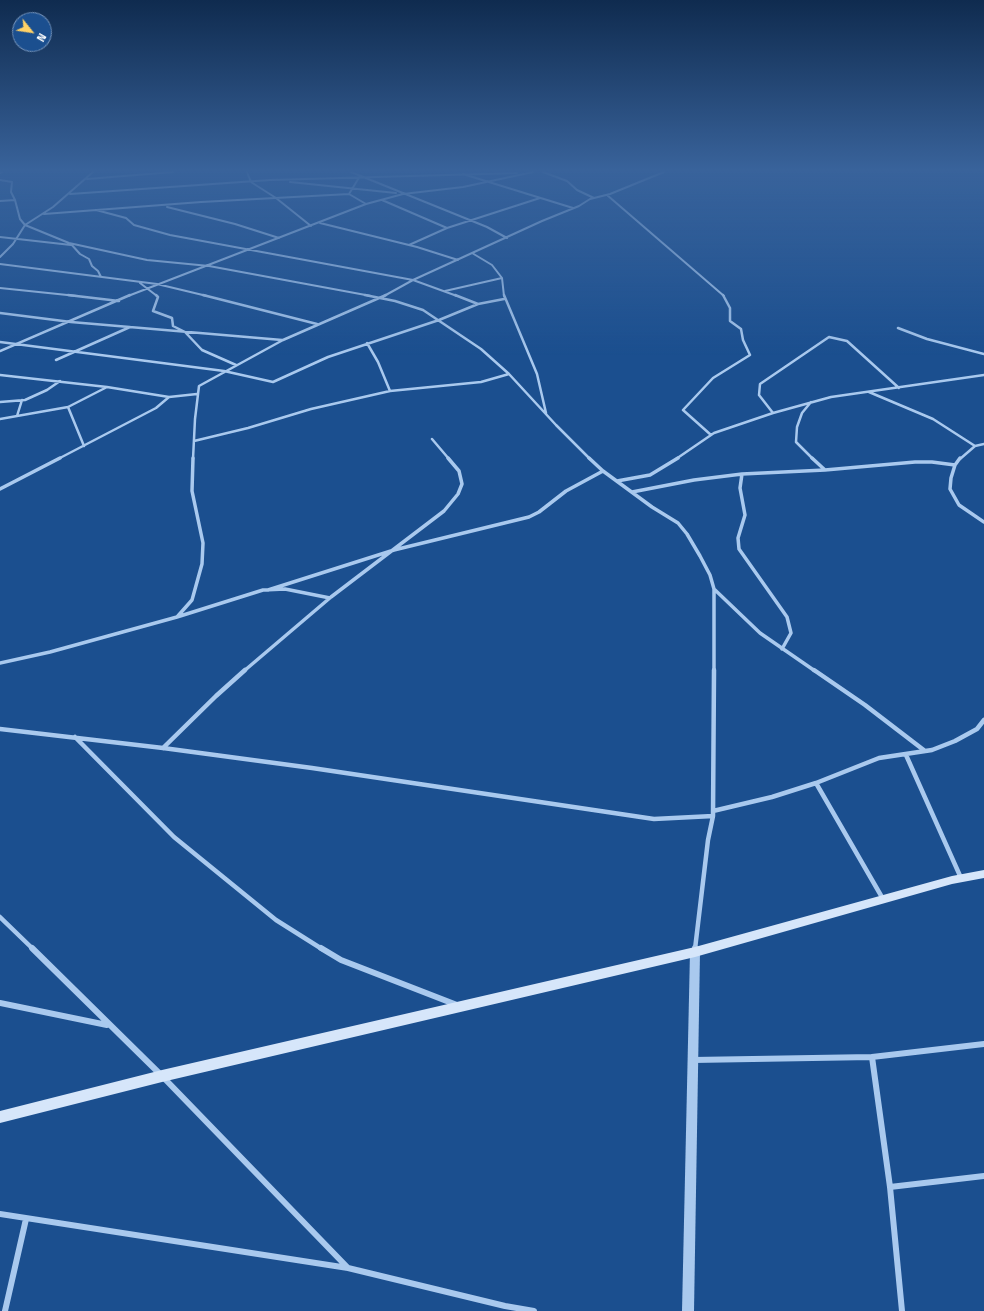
<!DOCTYPE html>
<html>
<head>
<meta charset="utf-8">
<style>
  body { margin:0 }
  #map { position:relative; width:984px; height:1311px; overflow:hidden; background:#1b4f8f; font-family:"Titillium Web",sans-serif }
  canvas { display:block }
  .north { position:absolute; left:12px; top:12px; width:40px; height:40px; box-sizing:border-box; background:#1b4f8f; border:1px solid #7695bc; border-radius:50%; rotate:120deg; font-size:11px; font-weight:700; line-height:16px; text-align:center; color:#fff }
  .north::after { content:''; display:block; margin:auto; width:14px; height:18px; background:#ffd166; clip-path:polygon(50% 0,100% 100%,50% 72%,0 100%) }
</style>
</head>
<body>
<div id="map">
<canvas width="984" height="1311"></canvas>
<div class="north">N</div>
</div>
<script>
const c = document.querySelector('canvas').getContext('2d');
c.lineJoin = 'round';
function toPath(rows) {
  const path = new Path2D();
  for (const r of rows) {
    path.moveTo(r[0], r[1]);
    for (let i = 2; i < r.length; i += 2) path.lineTo(r[i], r[i + 1]);
  }
  return path;
}
function trace(path, color, width, dash) {
  c.strokeStyle = color;
  c.lineWidth = width;
  c.lineCap = dash ? 'butt' : 'round';
  c.setLineDash(dash || []);
  c.stroke(path);
}
function paint(path, color) {
  c.fillStyle = color;
  c.fill(path, 'evenodd');
}
trace(toPath([
  [247,172,251,182,276,198,311,226],
  [351,172,487,227,507,238],
  [543,172,567,181,577,190,594,198],
  [0,173,2,172],
  [463,174,573,208],
  [87,179,173,172],
  [0,180,12,182,11,192,15,200,20,219,25,225,69,243,147,260,209,266,371,296],
  [290,182,396,193],
  [70,194,270,180,517,173],
  [349,194,360,176],
  [607,195,724,296],
  [382,200,447,228,409,245],
  [0,201,15,200],
  [167,207,235,224,279,238],
  [96,210,126,218,134,225,170,235,413,280,457,296],
  [44,214,201,202,349,194,366,204],
  [320,223,417,247,458,260],
  [447,228,540,198],
  [0,237,71,245],
  [71,244,80,254,89,259,92,266,98,271,101,277],
  [472,253,492,265,502,278,504,296],
  [0,257,13,244,25,225,53,207,93,172],
  [0,264,157,284,207,296],
  [140,283,157,296],
  [0,288,77,296],
  [445,291,502,278],
  [128,296,366,204,403,194,463,187,533,172],
  [384,296,413,280,542,221,579,206,590,199,610,194,664,172]
]), '#a9c9ee', 2);
trace(toPath([
  [68,295,119,301],
  [156,295,158,297,153,311,172,318,173,326,185,332,202,350,236,365],
  [203,295,317,324],
  [365,295,395,301,423,310,481,349,509,374,556,425,590,459],
  [455,295,478,304],
  [504,295,537,374,546,413],
  [0,313,71,322,282,340],
  [898,328,927,339,984,354],
  [0,342,224,371,273,382,328,357,439,320,478,304,504,299],
  [367,343,378,362,390,391],
  [0,351,130,295],
  [56,360,130,327],
  [0,375,107,387,169,397,197,394],
  [869,392,933,419,975,446],
  [0,402,25,400,47,390,60,381],
  [811,402,802,413,797,427,796,442,813,459],
  [68,407,84,446],
  [773,413,759,395,760,384,829,337,847,341,899,388],
  [17,416,22,400],
  [0,419,68,407,107,387],
  [711,435,683,410,713,378,750,355,743,340,741,329,730,321,730,308,723,295],
  [432,439,449,459],
  [194,441,248,428,311,409,390,391,481,382,509,374],
  [58,459,156,408,169,397],
  [193,459,195,419,199,386,283,340,386,295],
  [676,459,714,433,773,413,831,397,984,375],
  [960,459,975,446,984,444]
]), '#a9c9ee', 2.5);
trace(toPath([
  [589,458,603,471,652,507,678,523,687,534,700,556,710,575,714,589,714,671],
  [812,458,825,470],
  [960,458,955,465,951,478,950,489,959,505,984,522],
  [742,474,740,488,745,515,738,538,739,549,787,617,791,633,782,649],
  [617,481,650,475,678,458],
  [0,489,60,458],
  [632,492,694,480,742,474,825,470,915,462,932,462,955,465],
  [714,589,760,633,815,671],
  [268,590,394,550,529,517,539,512,566,491,603,471],
  [177,617,263,590,285,589,330,598],
  [0,663,50,652,177,617,192,600,202,564,203,543,192,491,193,458],
  [244,671,331,597,444,511,458,494,462,484,459,471,448,458]
]), '#a9c9ee', 3.5);
trace(toPath([
  [814,670,865,705,925,751],
  [0,729,163,748,312,768,654,819,713,816],
  [75,737,174,837,276,920,322,949],
  [163,748,216,696,245,670],
  [906,755,961,878],
  [816,783,883,899],
  [713,811,772,797,816,783,879,758,932,750,955,741,977,729,984,720],
  [0,917,33,949],
  [695,949,708,840,713,816,714,670]
]), '#a9c9ee', 4.5);
trace(toPath([
  [32,948,162,1076,348,1268,505,1306,534,1311],
  [321,948,341,960,457,1005],
  [695,951,695,948],
  [0,1003,107,1025],
  [872,1057,890,1187,902,1311],
  [693,1060,872,1057,984,1044],
  [890,1187,984,1176],
  [0,1214,348,1268],
  [5,1311,26,1219]
]), '#a9c9ee', 6);
paint(toPath([
  [695,948,698,949,700,952,694,1311,682,1311,690,952,692,949,695,948]
]), '#a9c9ee');
paint(toPath([
  [984,870,984,878,952,884,695,957,162,1082,0,1123,0,1111,162,1070,695,947,952,876,984,870]
]), '#d6e6fa');
const sky = c.createLinearGradient(0, 0, 0, 355);
sky.addColorStop(0, '#0f2b4f');
sky.addColorStop(0.48, '#39639b');
sky.addColorStop(1, '#39639b00');
c.fillStyle = sky;
c.fillRect(0, 0, 984, 355);
</script>
</body>
</html>
